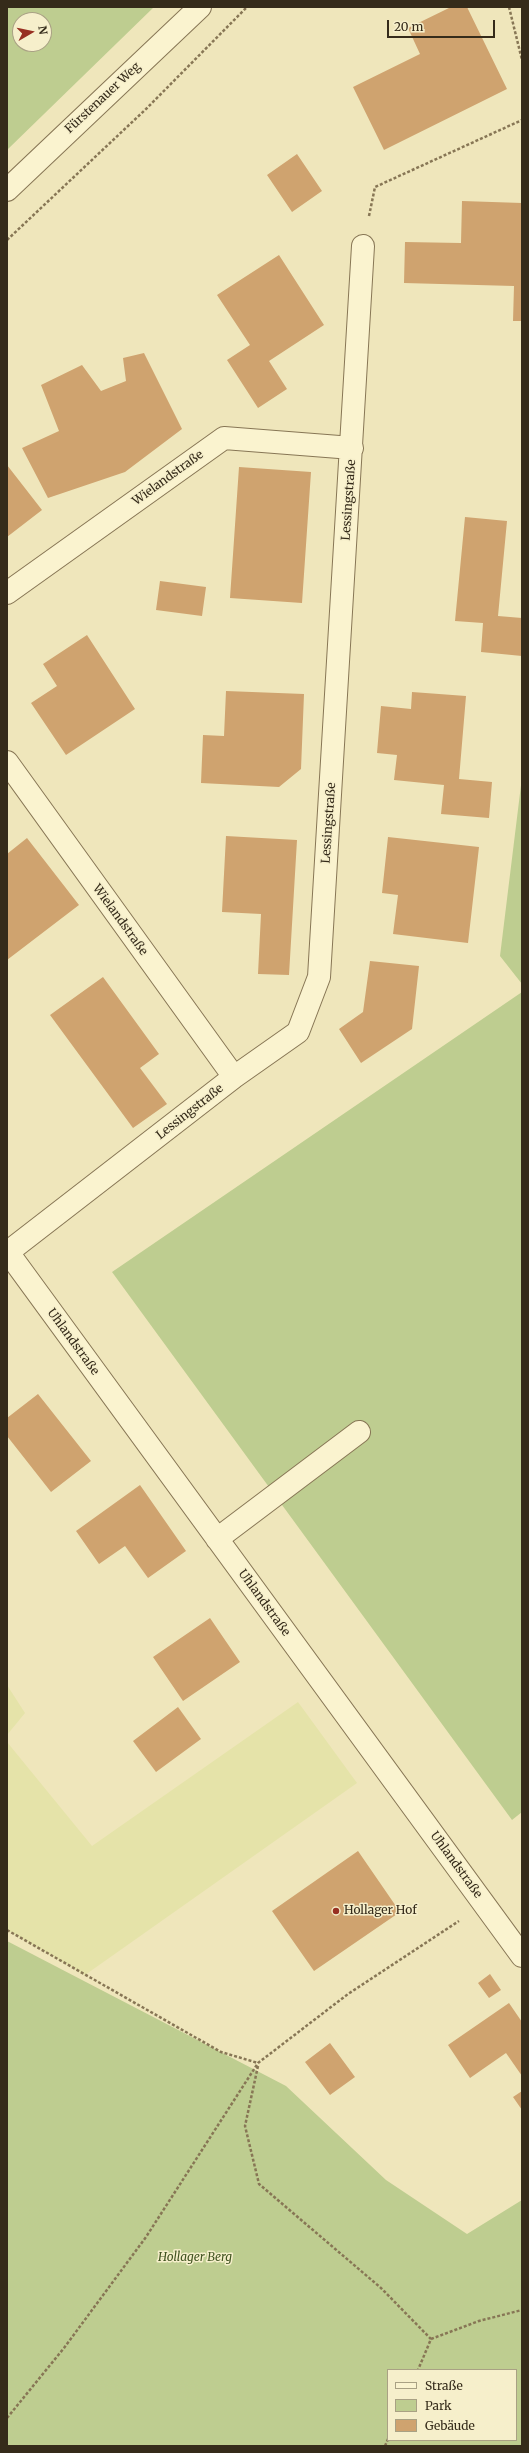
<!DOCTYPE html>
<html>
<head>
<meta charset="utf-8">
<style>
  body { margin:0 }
  #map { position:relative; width:529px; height:2453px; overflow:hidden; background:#efe6bb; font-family:Merriweather,serif }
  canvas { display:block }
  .frame { position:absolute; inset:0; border:8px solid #352b1a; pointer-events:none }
  .legend { position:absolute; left:387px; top:2369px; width:130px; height:72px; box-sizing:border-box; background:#f6efcb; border:1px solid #a9a184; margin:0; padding:5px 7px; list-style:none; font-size:12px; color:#352b1a }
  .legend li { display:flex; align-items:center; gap:8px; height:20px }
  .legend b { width:20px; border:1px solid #a9a184 }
  .north { position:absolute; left:12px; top:12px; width:40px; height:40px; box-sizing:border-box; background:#f6efcb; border:1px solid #a9a184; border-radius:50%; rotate:81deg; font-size:11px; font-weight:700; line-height:16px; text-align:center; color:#352b1a }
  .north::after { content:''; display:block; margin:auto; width:14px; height:18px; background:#983022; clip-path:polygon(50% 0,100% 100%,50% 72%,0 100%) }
  .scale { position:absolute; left:387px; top:20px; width:108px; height:18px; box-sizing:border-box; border:2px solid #352b1a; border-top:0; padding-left:5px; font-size:12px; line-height:14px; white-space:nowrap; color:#352b1a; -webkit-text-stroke:3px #f6efcb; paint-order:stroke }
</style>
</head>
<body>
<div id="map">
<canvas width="529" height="2453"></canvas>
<div class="frame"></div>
<ul class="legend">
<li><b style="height:5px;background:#faf3cf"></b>Straße</li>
<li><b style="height:11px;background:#becd90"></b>Park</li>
<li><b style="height:11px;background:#cfa36f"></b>Gebäude</li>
</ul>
<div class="north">N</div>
<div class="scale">20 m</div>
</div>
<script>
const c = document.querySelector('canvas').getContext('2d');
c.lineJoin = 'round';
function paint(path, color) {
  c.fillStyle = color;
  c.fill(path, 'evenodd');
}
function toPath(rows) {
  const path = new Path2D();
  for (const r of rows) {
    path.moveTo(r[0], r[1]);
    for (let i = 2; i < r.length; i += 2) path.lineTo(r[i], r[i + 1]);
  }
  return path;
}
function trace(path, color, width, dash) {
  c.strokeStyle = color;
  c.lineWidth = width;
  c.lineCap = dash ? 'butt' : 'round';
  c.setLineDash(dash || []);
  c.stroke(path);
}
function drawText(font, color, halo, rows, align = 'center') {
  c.font = font + ' Merriweather,serif';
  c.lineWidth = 3;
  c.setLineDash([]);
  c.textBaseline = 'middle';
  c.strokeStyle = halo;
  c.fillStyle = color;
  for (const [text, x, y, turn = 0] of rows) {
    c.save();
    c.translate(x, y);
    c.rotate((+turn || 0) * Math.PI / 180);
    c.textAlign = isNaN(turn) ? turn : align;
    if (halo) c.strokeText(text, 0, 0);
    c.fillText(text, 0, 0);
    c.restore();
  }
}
paint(toPath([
  [7,1685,25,1713,7,1735],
  [298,1702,357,1783,85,1975,7,1930,7,1742,92,1846]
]), '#e5e3a9');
paint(toPath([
  [7,7,154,7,7,150],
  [20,20,44,20,44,44,20,44],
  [522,777,522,984,500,956],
  [522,992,522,1812,512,1820,112,1272],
  [7,1941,286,2086,386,2180,467,2234,522,2200,522,2446,7,2446],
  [388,2370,516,2370,516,2440,388,2440]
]), '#becd90');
paint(toPath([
  [451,7,467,7,507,89,384,150,353,87,420,54,408,28],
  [297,154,322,191,292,212,267,175],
  [462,201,522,203,522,321,513,321,514,286,404,283,405,242,461,243],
  [279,255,324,325,269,361,287,389,258,408,227,360,250,345,217,295],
  [144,353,182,429,125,472,48,498,22,448,59,431,41,385,82,365,101,391,126,381,123,358],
  [7,465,42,510,7,537],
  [239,467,311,472,302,603,230,598],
  [465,517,507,521,498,616,522,618,522,656,481,652,483,623,455,621],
  [160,581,206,587,202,616,156,610],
  [87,635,135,709,66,755,31,703,57,686,43,664],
  [226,691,304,694,301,769,279,787,201,783,203,735,224,736],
  [412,692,466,696,459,779,492,782,489,818,441,814,444,785,394,780,397,755,377,753,381,706,411,709],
  [226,836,297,840,289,975,258,974,261,914,222,912],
  [388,837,479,847,468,943,393,934,398,895,382,893],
  [27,838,79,905,7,960,7,854],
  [370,961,419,966,412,1029,361,1063,339,1029,363,1012],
  [103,977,159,1054,140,1068,167,1104,133,1128,50,1015],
  [38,1394,91,1461,51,1492,7,1436,7,1418],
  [140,1485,186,1551,148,1578,125,1546,99,1564,76,1531],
  [210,1618,240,1662,183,1701,153,1657],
  [178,1707,201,1739,156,1772,133,1741],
  [358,1851,400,1912,314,1971,272,1911],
  [490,1974,501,1990,489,1998,478,1983],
  [509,2003,522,2022,522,2076,506,2053,470,2078,448,2045],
  [330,2043,355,2077,330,2095,305,2062],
  [522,2091,522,2110,513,2097]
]), '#cfa36f');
const minor = toPath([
  [7,190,200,7],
  [7,593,224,438,352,448],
  [7,762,234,1077],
  [7,1251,522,1956],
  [8,1252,234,1077,298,1032,319,977,363,246],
  [217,1539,359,1432]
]);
trace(minor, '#877655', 24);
trace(toPath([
  [509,7,522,60],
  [369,216,375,187,522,120],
  [7,240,146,109,247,7],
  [7,1930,221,2052,258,2063],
  [258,2066,245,2126,259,2184,381,2288,431,2339,418,2370],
  [431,2339,479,2321,522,2310],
  [7,2418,64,2348,146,2237,258,2063,348,1994,459,1921],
  [385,2446,388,2439]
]), '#877655', 2.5, [3, 2]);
trace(minor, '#faf3cf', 22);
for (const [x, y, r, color] of [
  [336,1911,4,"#983022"]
]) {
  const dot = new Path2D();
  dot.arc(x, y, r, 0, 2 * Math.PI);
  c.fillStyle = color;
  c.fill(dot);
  trace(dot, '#f6efcb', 1.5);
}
drawText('12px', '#352b1a', '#f6efcb', [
  ["Fürstenauer Weg",103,98,-43],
  ["Wielandstraße",168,478,-36],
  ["Lessingstraße",349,500,-86],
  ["Lessingstraße",329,823,-86],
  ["Wielandstraße",120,920,54],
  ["Lessingstraße",190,1112,-38],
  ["Uhlandstraße",73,1342,54],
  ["Uhlandstraße",264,1603,54],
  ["Uhlandstraße",456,1865,54]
]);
drawText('12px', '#352b1a', '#f6efcb', [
  ["Hollager Hof",344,1911]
], 'left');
drawText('italic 12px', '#405320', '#f6efcb', [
  ["Hollager Berg",195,2258]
]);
</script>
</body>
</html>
